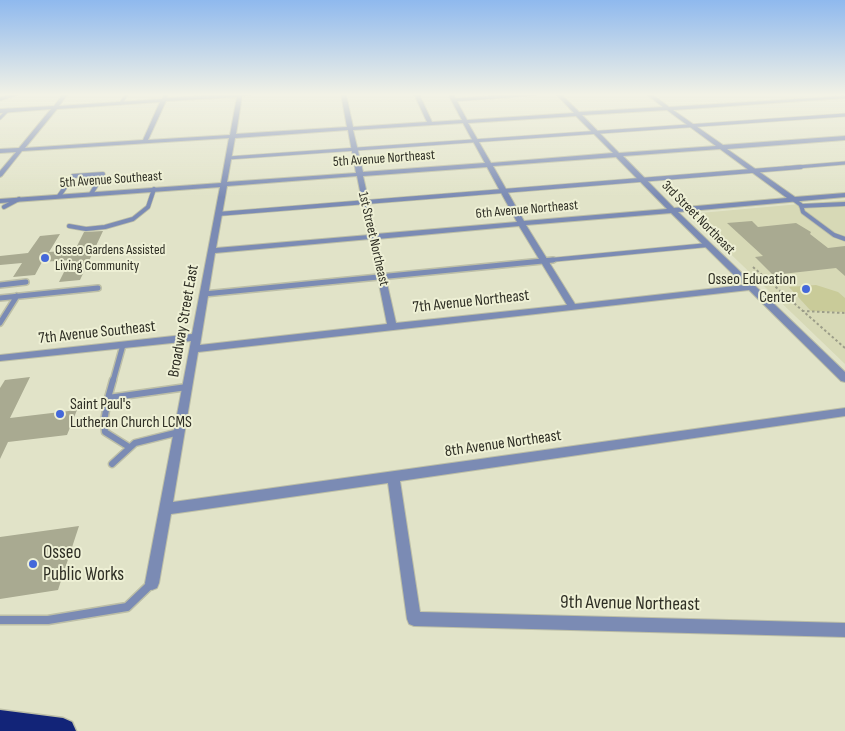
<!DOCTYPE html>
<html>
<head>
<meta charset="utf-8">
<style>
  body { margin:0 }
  canvas { display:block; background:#e1e3c8 }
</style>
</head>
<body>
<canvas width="845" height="731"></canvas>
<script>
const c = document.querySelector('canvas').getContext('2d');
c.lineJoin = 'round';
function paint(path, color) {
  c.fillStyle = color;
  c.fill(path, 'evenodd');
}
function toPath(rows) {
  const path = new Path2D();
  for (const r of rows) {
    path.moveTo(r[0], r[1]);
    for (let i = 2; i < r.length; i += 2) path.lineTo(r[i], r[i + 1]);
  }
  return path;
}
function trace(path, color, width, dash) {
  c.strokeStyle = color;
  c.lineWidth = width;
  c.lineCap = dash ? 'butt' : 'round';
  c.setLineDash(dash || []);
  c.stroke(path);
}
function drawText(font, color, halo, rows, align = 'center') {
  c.font = font + ' "Sofia Sans Condensed",sans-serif';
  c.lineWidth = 4;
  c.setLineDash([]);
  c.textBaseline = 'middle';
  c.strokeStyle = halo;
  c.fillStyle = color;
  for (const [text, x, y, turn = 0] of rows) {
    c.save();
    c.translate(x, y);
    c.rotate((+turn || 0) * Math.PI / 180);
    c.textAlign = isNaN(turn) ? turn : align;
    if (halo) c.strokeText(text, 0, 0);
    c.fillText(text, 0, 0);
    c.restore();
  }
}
paint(toPath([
  [845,200,845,364,689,214]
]), '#d7d9b6');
paint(toPath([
  [816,285,838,292,845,298,845,312,811,311,789,287]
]), '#c9cb99');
paint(toPath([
  [752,221,758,227,796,223,811,232,810,234,828,248,845,246,845,276,836,268,773,275,755,257,763,256,727,223],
  [103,231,80,280,59,282,70,260,42,262,35,275,13,277,22,263,0,265,0,256,28,253,40,236,60,234,49,252,75,250,84,232],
  [30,377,10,418,77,410,67,435,8,442,0,459,0,388,5,380],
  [79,526,58,590,0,599,0,537]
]), '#a9aa91');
const laneFar4 = toPath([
  [0,99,17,94],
  [453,100,536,94],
  [121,103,127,94],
  [0,118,8,110],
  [228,158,845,115],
  [785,168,845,163]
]);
const laneFar3 = toPath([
  [59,196,73,176,103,174,91,194],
  [793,199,801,205,803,212,834,235,845,239],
  [801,206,845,204],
  [4,207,19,199],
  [218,214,801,167],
  [69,226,86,229,105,227,133,219,148,207,154,189],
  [540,261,708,245]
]);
const laneFar2 = toPath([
  [0,285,26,282],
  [204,294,553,260],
  [0,298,98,288],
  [0,323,17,296],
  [113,381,123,345]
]);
const laneFar1 = toPath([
  [108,398,113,380],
  [129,447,105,432,104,422,108,398,187,387],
  [112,464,135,443,179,432]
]);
const lane = toPath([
  [0,620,48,620,127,607,152,583]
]);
const street = toPath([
  [63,94,68,94,59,106,162,99,164,94,168,94,167,98,228,94,257,94,242,96,236,134,347,127,341,94,346,94,353,127,427,122,414,94,419,94,432,122,462,120,448,94,453,94,467,120,574,113,556,94,561,94,579,112,663,107,646,94,652,94,669,107,845,96,845,98,673,110,723,145,845,136,845,140,727,149,795,197,845,193,845,197,678,212,845,372,845,382,841,381,749,290,198,352,173,502,845,408,845,416,400,481,420,612,845,623,845,637,414,626,409,624,407,619,388,483,171,514,159,583,157,588,152,590,147,588,145,583,191,341,0,361,0,355,192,334,220,187,0,203,0,199,221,183,229,138,22,151,2,176,0,177,0,171,16,152,0,153,0,149,19,148,51,109,0,113,0,109,54,106,63,94],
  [237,97,230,135,148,140,166,101,237,97],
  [160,102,143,140,25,148,57,109,160,102],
  [667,110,716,146,619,153,582,115,667,110],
  [576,116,613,153,491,163,468,123,576,116],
  [463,123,485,163,363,172,353,130,463,123],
  [348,130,356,173,227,182,235,138,348,130],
  [720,149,787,198,674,208,623,156,720,149],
  [616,157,667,209,524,221,493,166,616,157],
  [487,167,517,222,376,234,363,176,487,167],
  [357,176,369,235,216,248,227,186,357,176],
  [671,213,744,285,575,304,526,225,671,213],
  [519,226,567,305,396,323,377,239,519,226],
  [370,239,387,324,200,345,215,253,370,239]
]);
const highway = toPath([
  [0,710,63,718,72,722,76,731,0,731,0,710]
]);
trace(laneFar4, '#bdbfa7', 4.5);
trace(laneFar3, '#bdbfa7', 5.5);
trace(laneFar2, '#bdbfa7', 8);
trace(laneFar1, '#bdbfa7', 9);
trace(lane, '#bdbfa7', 11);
trace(street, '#bdbfa7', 2);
trace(highway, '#bdbfa7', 3);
trace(toPath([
  [753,267,845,348],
  [802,311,845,313]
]), '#9c9d89', 2, [2.5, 2.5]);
trace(laneFar4, '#7b8bb4', 3);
trace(laneFar3, '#7b8bb4', 4);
trace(laneFar2, '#7b8bb4', 5);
trace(laneFar1, '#7b8bb4', 6);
trace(lane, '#7b8bb4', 8);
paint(street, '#7b8bb4');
paint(highway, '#122478');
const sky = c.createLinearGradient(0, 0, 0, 197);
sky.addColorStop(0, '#8fb9ee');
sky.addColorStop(0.48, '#f2f2e6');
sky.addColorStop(1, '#f2f2e600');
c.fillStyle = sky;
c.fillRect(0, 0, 845, 197);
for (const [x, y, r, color] of [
  [45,258,5,"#4468da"],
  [806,289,5,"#4468da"],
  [60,414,5,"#4468da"],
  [33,564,5,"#4468da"]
]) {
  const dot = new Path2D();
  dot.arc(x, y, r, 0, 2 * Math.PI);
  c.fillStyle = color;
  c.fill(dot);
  trace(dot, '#eef0d5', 2);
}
drawText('14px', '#2f2f25', '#eef0d5', [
  ["5th Avenue Northeast",384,159,-4],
  ["5th Avenue Southeast",111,180,-4],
  ["6th Avenue Northeast",527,210,-5],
  ["3rd Street Northeast",698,218,45],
  ["1st Street Northeast",373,239,77]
]);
drawText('14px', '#2f2f25', '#eef0d5', [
  ["Osseo Gardens Assisted",55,250],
  ["Living Community",55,266]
], 'left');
drawText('16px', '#2f2f25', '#eef0d5', [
  ["Osseo Education",796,280],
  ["Center",796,298],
  ["Saint Paul's",70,405,"left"],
  ["Lutheran Church LCMS",70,423,"left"]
], 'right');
drawText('16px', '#2f2f25', '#eef0d5', [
  ["7th Avenue Northeast",471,302,-6],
  ["Broadway Street East",184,321,-80],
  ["7th Avenue Southeast",97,333,-6],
  ["8th Avenue Northeast",503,444,-8]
]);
drawText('19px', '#2f2f25', '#eef0d5', [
  ["Osseo",43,553],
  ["Public Works",43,575]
], 'left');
drawText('19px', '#2f2f25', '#eef0d5', [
  ["9th Avenue Northeast",630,604,1]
]);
</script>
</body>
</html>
